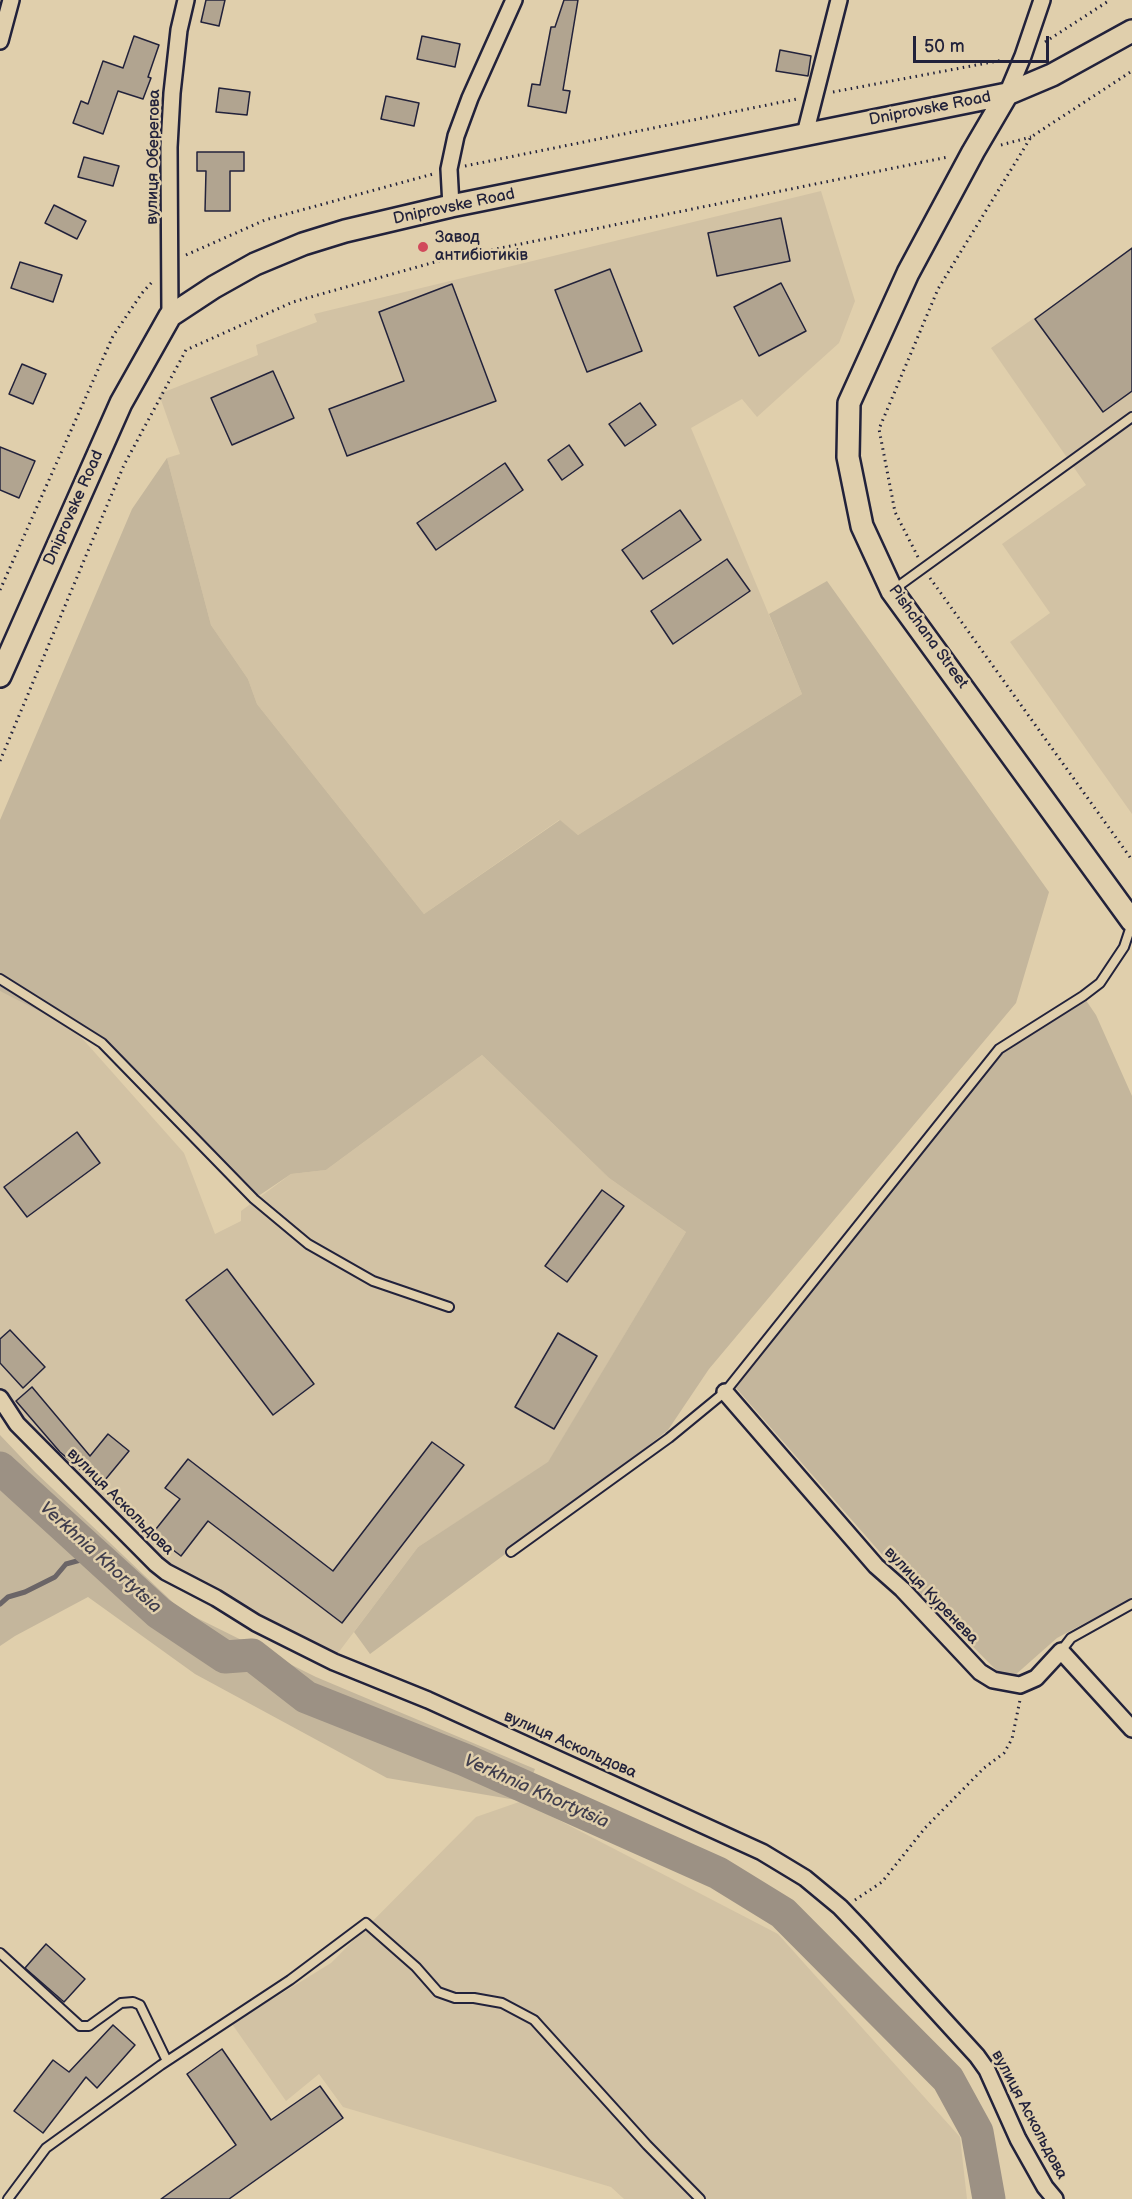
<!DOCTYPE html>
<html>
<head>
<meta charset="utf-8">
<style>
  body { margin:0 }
  #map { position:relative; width:1132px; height:2199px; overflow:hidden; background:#e0cfac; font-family:"Balsamiq Sans",sans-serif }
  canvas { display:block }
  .scale { position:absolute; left:913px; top:36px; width:136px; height:27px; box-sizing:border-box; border:3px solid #22223b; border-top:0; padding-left:8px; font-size:18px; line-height:21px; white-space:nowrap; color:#22223b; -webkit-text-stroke:4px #e0cfac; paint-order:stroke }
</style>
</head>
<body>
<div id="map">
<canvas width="1132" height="2199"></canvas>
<div class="scale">50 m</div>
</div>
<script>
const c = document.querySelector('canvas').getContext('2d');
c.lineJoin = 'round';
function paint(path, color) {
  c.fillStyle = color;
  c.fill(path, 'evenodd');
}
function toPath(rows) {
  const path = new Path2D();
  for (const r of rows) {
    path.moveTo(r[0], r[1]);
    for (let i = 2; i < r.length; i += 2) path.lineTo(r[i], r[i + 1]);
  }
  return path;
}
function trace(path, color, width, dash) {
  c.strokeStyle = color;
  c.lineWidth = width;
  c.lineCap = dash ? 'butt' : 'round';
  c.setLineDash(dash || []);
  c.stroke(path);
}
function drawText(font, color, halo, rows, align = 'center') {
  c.font = font + ' "Balsamiq Sans",sans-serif';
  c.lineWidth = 5;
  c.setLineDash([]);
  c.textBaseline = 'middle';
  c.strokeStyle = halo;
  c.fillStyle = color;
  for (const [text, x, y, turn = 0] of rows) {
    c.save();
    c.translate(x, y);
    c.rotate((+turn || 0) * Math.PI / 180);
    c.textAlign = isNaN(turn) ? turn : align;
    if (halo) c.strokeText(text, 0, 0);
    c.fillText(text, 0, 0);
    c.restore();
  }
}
paint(toPath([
  [821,191,855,301,839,343,757,417,742,399,691,428,802,694,578,835,559,820,424,914,257,704,248,679,211,625,167,458,180,454,159,394,258,355,256,345,317,322,314,314],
  [1132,250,1132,814,1010,642,1050,613,1002,544,1086,485,991,348],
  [0,991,24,999,81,1037,184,1153,215,1234,241,1221,241,1211,291,1174,326,1170,482,1055,609,1178,686,1232,548,1463,418,1547,329,1665,280,1645,151,1574,17,1424,0,1398],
  [522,1801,778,1934,960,2137,967,2199,624,2199,611,2187,343,2107,319,2074,286,2101,232,2024,331,1963,476,1817]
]), '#d2c2a4');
paint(toPath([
  [167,458,211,625,248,679,257,704,424,914,560,820,578,835,802,694,769,614,827,581,1049,892,1016,1003,709,1369,668,1430,600,1484,370,1654,354,1632,418,1547,548,1462,686,1232,609,1178,482,1055,326,1170,291,1174,254,1199,102,1043,0,991,0,820,132,509],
  [1083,996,1096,1015,1132,1096,1132,1598,1057,1638,1014,1676,999,1673,886,1559,736,1388,999,1049],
  [0,1435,35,1472,181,1610,316,1677,535,1769,522,1801,387,1778,195,1674,88,1597,15,1636,0,1646]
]), '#c4b69c');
trace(toPath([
  [0,1604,8,1597,25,1592,55,1577,66,1564,95,1556]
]), '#6b6567', 5);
trace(toPath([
  [0,1468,159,1613,225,1657,252,1655,306,1697,465,1760,718,1873,783,1913,948,2079,977,2132,989,2199]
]), '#9c9184', 33);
const building = toPath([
  [206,0,225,0,219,26,201,22,206,0],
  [564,0,578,0,563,90,570,91,566,113,528,106,532,84,540,85,551,27,555,27,564,0],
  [134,36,159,45,148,77,151,78,143,99,118,91,103,134,73,123,81,101,88,104,103,61,123,68,134,36],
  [422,36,460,44,455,67,417,59,422,36],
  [780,50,811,56,808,76,776,71,780,50],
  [219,88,250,92,247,115,216,112,219,88],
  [386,96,419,103,414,126,381,119,386,96],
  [197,152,244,152,244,171,230,171,230,211,205,211,206,171,197,171,197,152],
  [84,157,119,166,113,186,78,177,84,157],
  [54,205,86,221,77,239,45,223,54,205],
  [781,218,790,261,717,276,708,233,781,218],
  [1132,248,1132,391,1103,412,1035,319,1132,248],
  [20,262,62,275,53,302,11,288,20,262],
  [610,269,642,351,587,372,555,290,610,269],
  [781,283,806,331,759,356,734,307,781,283],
  [452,284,496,401,347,456,329,409,404,381,379,312,452,284],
  [22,364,46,374,33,404,9,394,22,364],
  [273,371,294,418,232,445,211,398,273,371],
  [640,403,656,425,625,446,609,424,640,403],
  [569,445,583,465,562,480,548,460,569,445],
  [0,447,35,461,19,498,0,490,0,447],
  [505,463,523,490,436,550,417,523,505,463],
  [680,510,701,540,643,579,622,550,680,510],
  [727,559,750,591,673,644,651,611,727,559],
  [77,1132,100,1163,27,1217,4,1187,77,1132],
  [602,1190,624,1206,567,1282,545,1266,602,1190],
  [227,1269,314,1384,273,1415,186,1300,227,1269],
  [10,1330,45,1367,23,1388,0,1363,0,1339,10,1330],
  [558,1333,597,1356,554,1429,515,1407,558,1333],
  [32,1387,90,1456,108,1434,129,1451,100,1486,60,1452,16,1401,32,1387],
  [432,1442,464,1465,342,1623,208,1521,181,1556,152,1534,180,1499,165,1488,188,1459,333,1571,432,1442],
  [46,1944,85,1979,64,2002,25,1968,46,1944],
  [113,2025,135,2045,97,2088,86,2077,43,2133,14,2111,53,2060,69,2072,113,2025],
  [222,2049,271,2120,320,2086,343,2118,229,2199,161,2199,236,2145,187,2074,222,2049]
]);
paint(building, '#b1a490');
trace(building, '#22223b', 1.5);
const lane = toPath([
  [893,590,1132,417],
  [0,979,102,1043,254,1199,308,1244,373,1281,449,1307],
  [511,1552,669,1438,725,1392,999,1049,1083,996,1100,983,1124,947,1132,923],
  [1061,1651,1071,1638,1132,1604],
  [0,1953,80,2026,89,2026,121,2003,133,2002,140,2005,167,2061],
  [8,2199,46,2148,161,2065,290,1980,366,1923,416,1967,438,1992,455,1998,474,1998,502,2003,534,2020,647,2145,700,2199]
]);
const street = toPath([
  [0,41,11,0],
  [1007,94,1023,56,1042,0],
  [805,134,839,0],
  [451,206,449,169,456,136,470,98,514,0],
  [170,316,169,147,172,93,179,30,186,0],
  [725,1392,876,1566,902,1589,980,1672,993,1680,1020,1685,1036,1678,1061,1651,1132,1729],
  [0,1398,17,1424,156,1564,166,1572,216,1598,256,1623,334,1662,428,1700,762,1852,805,1878,840,1907,862,1930,977,2056,987,2070,1018,2139,1045,2187,1055,2199]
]);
const secondary = toPath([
  [1007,94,973,152,908,273,849,403,848,457,862,526,892,591,1132,921],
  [0,676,121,403,170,316,214,287,255,264,303,244,345,231,451,206,1007,94,1052,75,1132,31]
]);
trace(lane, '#22223b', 12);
trace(street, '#22223b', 20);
trace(secondary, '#22223b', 26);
trace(toPath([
  [1045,42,1110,0],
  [833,92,1003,60],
  [1001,145,1031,137],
  [465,166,797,99],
  [186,255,265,220,433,174],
  [918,557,895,512,879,429,938,289,1031,137,1132,71],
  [930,578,1132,860],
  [0,590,113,336,142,293,153,281],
  [0,761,124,465,186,350,293,302,442,260,948,157],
  [855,1900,882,1882,925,1828,984,1768,1004,1753,1012,1739,1020,1700]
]), '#22223b', 3, [1.5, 4.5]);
trace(lane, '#e0cfac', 8);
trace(street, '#e0cfac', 15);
trace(secondary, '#e0cfac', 21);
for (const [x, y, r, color] of [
  [423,247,6,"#d1495b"]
]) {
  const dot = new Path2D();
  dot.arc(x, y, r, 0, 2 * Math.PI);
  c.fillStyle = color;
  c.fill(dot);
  trace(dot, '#e0cfac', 2);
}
drawText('16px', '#22223b', '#e0cfac', [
  ["Dniprovske Road",930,109,-11],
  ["вулиця Оберегова",154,157,-89],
  ["Dniprovske Road",454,207,-12],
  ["Dniprovske Road",74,508,-66],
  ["Pishchana Street",928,637,54],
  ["вулиця Аскольдова",120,1502,45],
  ["вулиця Куренева",931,1596,46],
  ["вулиця Аскольдова",570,1745,24],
  ["вулиця Аскольдова",1029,2115,62]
]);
drawText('16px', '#22223b', '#e0cfac', [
  ["Завод",435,238],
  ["антибіотиків",435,256]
], 'left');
drawText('italic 18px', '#403e4d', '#e0cfac', [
  ["Verkhnia Khortytsia",100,1558,42],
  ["Verkhnia Khortytsia",536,1792,24]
]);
</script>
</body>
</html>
